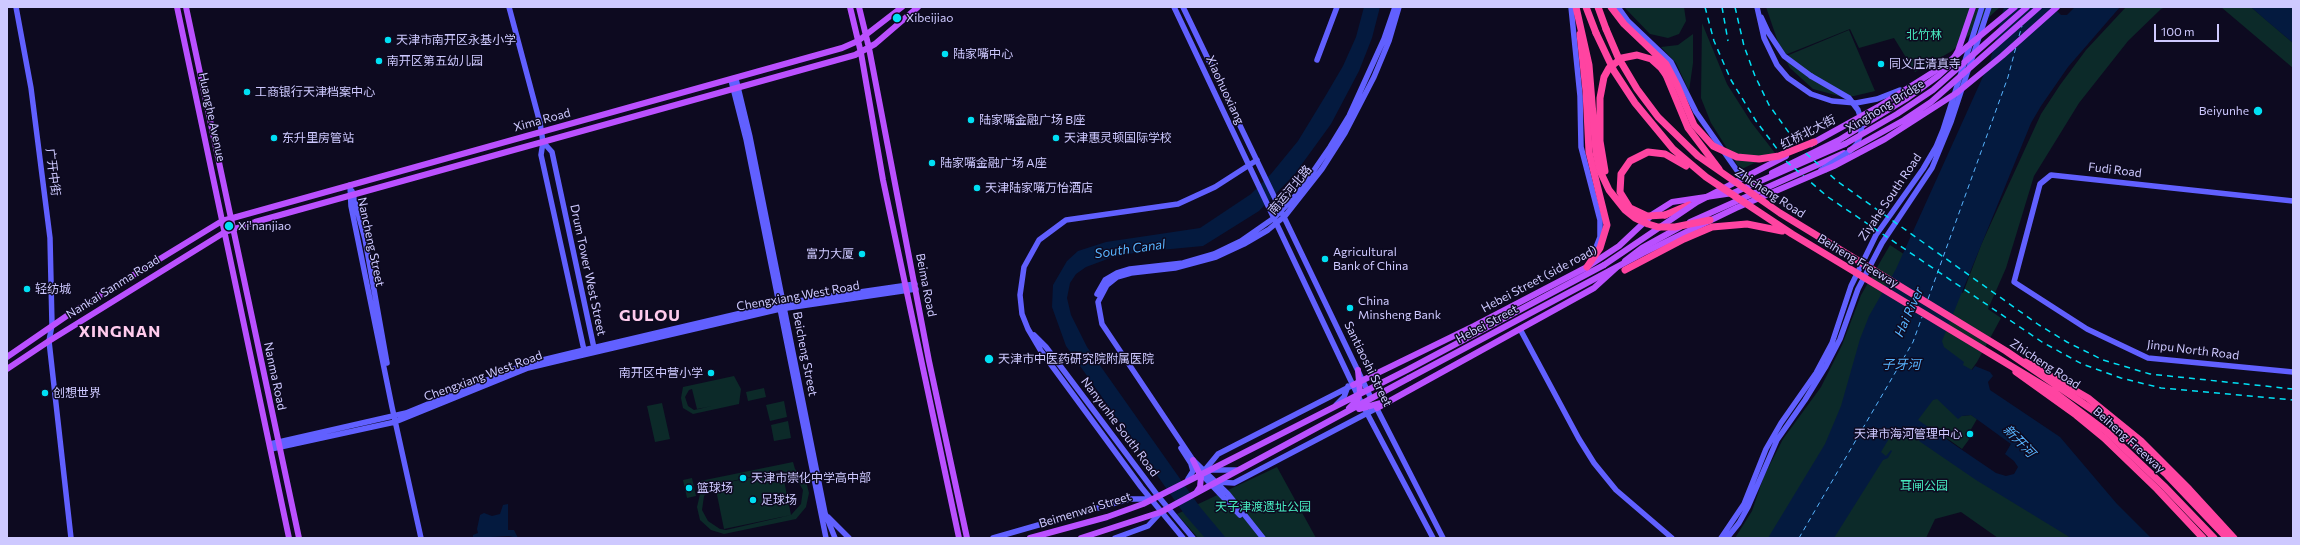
<!DOCTYPE html>
<html>
<head>
<meta charset="utf-8">
<style>
  body { margin:0 }
  #map { position:relative; width:2300px; height:545px; overflow:hidden; background:#0d0a20; font-family:Commissioner,sans-serif }
  canvas { display:block }
  .frame { position:absolute; inset:0; border:8px solid #cec9ff; pointer-events:none }
  .scale { position:absolute; left:2154px; top:24px; width:65px; height:18px; box-sizing:border-box; border:2px solid #cec9ff; border-top:0; padding-left:5px; font-size:12px; line-height:14px; white-space:nowrap; color:#cec9ff; -webkit-text-stroke:3px #0d0a20; paint-order:stroke }
</style>
</head>
<body>
<div id="map">
<canvas width="2300" height="545"></canvas>
<div class="frame"></div>
<div class="scale">100 m</div>
</div>
<script>
const c = document.querySelector('canvas').getContext('2d');
c.lineJoin = 'round';
function paint(path, color) {
  c.fillStyle = color;
  c.fill(path, 'evenodd');
}
function toPath(rows) {
  const path = new Path2D();
  for (const r of rows) {
    path.moveTo(r[0], r[1]);
    for (let i = 2; i < r.length; i += 2) path.lineTo(r[i], r[i + 1]);
  }
  return path;
}
function trace(path, color, width, dash) {
  c.strokeStyle = color;
  c.lineWidth = width;
  c.lineCap = dash ? 'butt' : 'round';
  c.setLineDash(dash || []);
  c.stroke(path);
}
function drawText(font, color, halo, rows, align = 'center') {
  c.font = font + ' Commissioner,"Noto Sans SC",sans-serif';
  c.lineWidth = 3;
  c.setLineDash([]);
  c.textBaseline = 'middle';
  c.strokeStyle = halo;
  c.fillStyle = color;
  for (const [text, x, y, turn = 0] of rows) {
    c.save();
    c.translate(x, y);
    c.rotate((+turn || 0) * Math.PI / 180);
    c.textAlign = isNaN(turn) ? turn : align;
    if (halo) c.strokeText(text, 0, 0);
    c.fillText(text, 0, 0);
    c.restore();
  }
}
paint(toPath([
  [1624,7,1684,7,1686,21,1679,34,1668,38,1650,34],
  [1766,7,2000,7,1952,51,1915,72,1894,38,1859,48,1850,29,1785,55,1780,48],
  [2126,7,2166,7,2161,9,2128,41,2079,103,2034,176,2006,268,1988,309,2001,318,1977,362,1946,406,1962,416,1971,415,1977,419,1970,431,1973,434,1962,449,1930,426,2071,538,1998,538,1961,512,1935,519,1926,538,1735,538,1752,511,1764,476,1783,439,1821,387,1842,345,1861,295,1890,245,1963,293,1981,245,2041,114,2060,85,2086,50],
  [2221,7,2251,7,2293,43,2293,68],
  [1702,23,1727,84,1751,122,1775,153,1742,169,1738,166,1711,123,1701,98],
  [1849,30,1875,91,1854,96,1839,96,1813,89,1790,68,1784,57],
  [1693,34,1693,63,1689,91,1676,63,1661,47,1678,45],
  [734,376,741,389,739,404,693,414,683,408,681,398,683,387],
  [692,389,697,409,712,406,694,410,688,406,685,397,689,390],
  [764,388,766,397,748,401,746,392],
  [784,401,787,417,770,421,766,405],
  [662,403,670,439,655,442,647,406],
  [788,421,791,438,774,441,771,425],
  [793,462,795,469,806,481,809,493,806,507,796,519,724,534,711,530,700,520,697,507,701,490,700,481],
  [780,470,795,476,803,490,801,504,791,515,782,471,715,485],
  [715,485,724,529,791,515,726,530,720,529,708,521,702,510,704,496],
  [1277,467,1316,538,1198,538,1177,514],
  [692,478,696,496,687,498,683,480]
]), '#0c2a29');
paint(toPath([
  [1364,7,1380,7,1372,38,1359,71,1331,124,1294,175,1259,211,1203,246,1139,252,1113,257,1086,267,1076,274,1070,283,1067,298,1071,315,1087,347,1200,507,1226,538,1205,538,1185,515,1066,346,1052,307,1053,285,1067,261,1078,251,1106,242,1200,228,1251,194,1271,174,1298,141,1326,95,1343,66,1356,37],
  [2004,7,2057,7,2057,11,2061,15,2067,15,2075,7,2120,7,2068,67,2041,106,2031,123,1942,341,1944,347,1964,362,1963,365,1972,370,1975,366,1990,372,1993,376,1988,382,1990,390,2060,437,2117,504,2151,538,2071,538,1976,480,1919,441,1922,436,1914,430,1899,441,1901,430,1896,427,1881,452,1886,456,1891,450,1892,451,1888,458,1883,460,1834,538,1768,538,1825,444,1841,406,1860,339,1869,316,1896,269,1990,61],
  [1937,399,1958,419,1962,416,1971,415,2011,444,2005,454,2014,461,2018,467,2014,474,2006,476,1996,473,1918,420,1933,400],
  [2251,7,2293,7,2293,43,2267,21],
  [508,504,508,530,514,530,518,538,509,536,473,538,473,535,478,533,477,529,480,515,484,513,492,516,500,514,503,505]
]), '#041a3f');
trace(toPath([
  [2019,36,2022,26],
  [1928,299,2008,77,2016,47],
  [1799,538,1913,342,1922,317]
]), '#57b4ff', 1, [5, 4]);
trace(toPath([
  [16,7,31,88,50,238,52,325,49,341,71,538],
  [509,7,540,123,543,142,541,155,584,350,586,351],
  [1174,7,1359,398,1433,538],
  [1183,7,1371,398],
  [1571,7,1580,96,1581,147,1600,220,1600,237,1593,255],
  [1618,7,1628,21,1671,62,1696,112,1738,172,1762,190],
  [1757,7,1764,38,1777,65,1788,78,1811,94,1832,101,1856,103,1877,99,1900,90],
  [1761,17,1768,32,1784,56,1811,76],
  [1317,60,1337,7],
  [736,79,750,137,825,513,835,538],
  [731,80,746,139,826,538],
  [543,142,552,152,594,348,592,350],
  [350,185,351,206,392,407,421,538],
  [352,191,365,239,387,363],
  [2293,201,2051,175,2040,184,2014,282,2087,329,2148,358,2293,372],
  [1097,294,1105,280,1117,273,1130,269,1183,263,1214,254,1241,241,1274,218,1299,192,1330,147,1349,116,1384,39,1395,7],
  [1520,329,1579,439,1594,463,1616,490,1672,538],
  [1034,335,1046,347,1158,496,1193,538],
  [1336,405,1344,397,1348,386],
  [1375,405,1443,538],
  [270,444,406,413,526,364,584,350,784,303,915,284],
  [1181,448,1190,462,1240,515],
  [271,449,395,422,528,368,570,358,780,309,916,289],
  [1207,470,1236,470],
  [1204,471,1218,454,1353,385],
  [1188,479,1193,471,1191,464],
  [1216,482,1234,483,1377,408],
  [828,517,849,538],
  [993,538,1129,499,1150,499],
  [1115,538,1148,526,1161,512],
  [1183,538,1141,487,1041,351,1028,329,1022,314,1020,295,1024,267,1039,240,1066,220,1178,204,1215,187,1257,160],
  [1263,538,1228,494,1193,460,1102,324,1098,302,1107,285,1117,277,1131,273,1175,268,1216,257,1244,244,1268,230,1285,216,1322,169,1345,133,1374,77,1389,41,1399,7],
  [1721,538,1744,504,1766,449,1781,423,1816,373,1832,343,1851,286,1876,235,1923,169,1936,147,1943,130,1982,7],
  [1727,538,1739,523,1748,507,1777,440,1805,400,1826,366,1840,339,1858,289,1882,243,1932,168,1951,122,1989,7]
]), '#6160ff', 5.5);
trace(toPath([
  [177,7,289,538],
  [186,7,299,538],
  [850,7,861,53,883,180,959,538],
  [859,7,869,48,929,361,967,538],
  [1772,173,1839,140,1906,99,1938,76,1949,66,1958,51,1973,7],
  [1690,222,1844,153],
  [1625,261,1642,248,1680,227],
  [7,357,68,315,222,221,842,48,858,41,902,7],
  [7,369,49,341,225,232,255,222,855,55,875,44,918,7],
  [1353,385,1474,326,1587,267,1619,246,1653,214,1672,202,1733,193,1845,144],
  [1349,408,1357,400,1360,393,1358,370],
  [1377,408,1594,288,1616,268],
  [1359,409,1381,403],
  [1193,460,1201,477,1200,487,1196,493],
  [1030,538,1107,517,1143,504,1407,370,1604,265],
  [1081,538,1161,512,1409,378]
]), '#ba50ff', 6);
trace(toPath([
  [1586,7,1596,33],
  [1598,7,1606,29],
  [1580,34,1586,91,1589,152,1607,225,1600,248,1587,267],
  [1666,75,1688,128,1719,169],
  [1665,215,1689,205],
  [2026,362,2088,398,2141,441,2189,489,2234,538],
  [2016,372,2076,415,2104,438,2157,489,2203,538],
  [2109,421,2167,475,2227,538]
]), '#ff44a1', 7);
trace(toPath([
  [1705,7,1714,41,1731,80,1756,121,1787,162,1828,197,2042,342,2082,364,2121,378,2161,388,2293,400],
  [1722,7,1728,41],
  [1735,7,1744,46,1755,76,1769,105,1800,148,1837,181,2039,325,2067,342,2103,360,2150,374,2293,389]
]), '#00e0f4', 1.5, [6, 5]);
trace(toPath([
  [1811,76,1849,98,1858,110,1862,122,1861,133,1857,144,1850,151,1821,170]
]), '#6160ff', 5.5);
trace(toPath([
  [1811,144,1878,107,1946,64,2015,7],
  [1845,144,1897,114,1933,90,2027,7],
  [1850,150,1904,120,1931,102,2039,7],
  [1604,265,1697,202,1786,156],
  [1409,378,1643,253,1736,208,1834,166,1885,139,1958,92,2002,56,2057,7]
]), '#ba50ff', 6);
trace(toPath([
  [1576,7,1589,65,1596,153,1600,171,1609,190,1625,210,1635,218,1648,224,1658,227,1675,227,1710,220],
  [1611,7,1624,24,1666,64,1677,85,1694,125,1713,146,1737,157,1759,159,1779,156,1814,142],
  [1606,29,1618,57,1637,89,1658,117,1698,156,1780,213,2006,351,2109,421],
  [1596,33,1614,71,1635,103,1673,149,1706,177,1792,234,2054,392,2107,432,2164,486,2214,538],
  [1605,171,1600,141,1600,98,1604,77,1609,68,1622,58,1637,55,1651,59,1661,68,1666,75],
  [1665,215,1647,216,1630,208,1620,192,1621,174,1630,161,1648,152,1665,154,1686,166],
  [1625,270,1684,239,1712,227,1747,224,1782,231]
]), '#ff44a1', 7);
for (const [x, y, r, color] of [
  [897,18,5,"#00e0f4"],
  [388,40,4,"#00e0f4"],
  [945,54,4,"#00e0f4"],
  [379,61,4,"#00e0f4"],
  [1881,64,4,"#00e0f4"],
  [247,92,4,"#00e0f4"],
  [2258,111,5,"#00e0f4"],
  [971,120,4,"#00e0f4"],
  [274,138,4,"#00e0f4"],
  [1056,138,4,"#00e0f4"],
  [932,163,4,"#00e0f4"],
  [977,188,4,"#00e0f4"],
  [229,226,5,"#00e0f4"],
  [862,254,4,"#00e0f4"],
  [1325,259,4,"#00e0f4"],
  [27,289,4,"#00e0f4"],
  [1350,308,4,"#00e0f4"],
  [989,359,5,"#00e0f4"],
  [711,373,4,"#00e0f4"],
  [45,393,4,"#00e0f4"],
  [1970,434,4,"#00e0f4"],
  [743,478,4,"#00e0f4"],
  [689,488,4,"#00e0f4"],
  [753,500,4,"#00e0f4"]
]) {
  const dot = new Path2D();
  dot.arc(x, y, r, 0, 2 * Math.PI);
  c.fillStyle = color;
  c.fill(dot);
  trace(dot, '#0d0a20', 1.5);
}
drawText('12px', '#cec9ff', '#0d0a20', [
  ["Xibeijiao",906,18],
  ["天津市南开区永基小学",396,40],
  ["陆家嘴中心",953,54],
  ["南开区第五幼儿园",387,61],
  ["同义庄清真寺",1889,64],
  ["工商银行天津档案中心",255,92],
  ["Beiyunhe",2249,111,"right"],
  ["陆家嘴金融广场 B座",979,120],
  ["东升里房管站",282,138],
  ["天津惠灵顿国际学校",1064,138],
  ["陆家嘴金融广场 A座",940,163],
  ["天津陆家嘴万怡酒店",985,188],
  ["Xi'nanjiao",238,226],
  ["Agricultural",1333,252],
  ["Bank of China",1333,266],
  ["富力大厦",854,254,"right"],
  ["轻纺城",35,289],
  ["China",1358,301],
  ["Minsheng Bank",1358,315],
  ["天津市中医药研究院附属医院",998,359],
  ["南开区中营小学",703,373,"right"],
  ["创想世界",53,393],
  ["天津市海河管理中心",1962,434,"right"],
  ["天津市崇化中学高中部",751,478],
  ["篮球场",697,488],
  ["足球场",761,500]
], 'left');
drawText('12px', '#48ebc0', '#0d0a20', [
  ["北竹林",1924,35],
  ["耳闸公园",1924,486],
  ["天子津渡遗址公园",1263,507]
]);
drawText('12px', '#cec9ff', '#0d0a20', [
  ["Xiaohuoxiang",1225,90,65],
  ["Xinghong Bridge",1885,106,-32],
  ["Huanghe Avenue",212,117,78],
  ["Xima Road",542,120,-15],
  ["红桥北大街",1808,132,-27],
  ["Fudi Road",2115,170,7],
  ["广开中街",53,172,83],
  ["南运河北路",1290,190,-50],
  ["Zhicheng Road",1770,193,33],
  ["Ziyahe South Road",1890,197,-56],
  ["Nancheng Street",371,242,78],
  ["Beiheng Freeway",1858,261,31],
  ["Drum Tower West Street",588,270,78],
  ["Hebei Street (side road)",1539,279,-28],
  ["Beima Road",926,285,79],
  ["Nankai Sanma Road",113,287,-32],
  ["Chengxiang West Road",798,296,-10],
  ["Hebei Street",1487,324,-28],
  ["Jinpu North Road",2193,350,7],
  ["Beicheng Street",805,354,79],
  ["Santiaoshi Street",1368,364,64],
  ["Zhicheng Road",2045,364,33],
  ["Nanma Road",275,376,78],
  ["Chengxiang West Road",483,376,-20],
  ["Nanyunhe South Road",1120,427,53],
  ["Beiheng Freeway",2129,440,42],
  ["Beimenwai Street",1085,510,-17]
]);
drawText('italic 13px', '#57b4ff', '#0d0a20', [
  ["South Canal",1130,249,-8],
  ["Hai River",1909,312,-66],
  ["子牙河",1901,365],
  ["新开河",2019,441,46]
]);
c.letterSpacing = '1px';
drawText('bold 16px', '#ffcbed', '#0d0a20', [
  ["GULOU",650,316],
  ["XINGNAN",120,332]
]);
c.letterSpacing = '0px';
</script>
</body>
</html>
